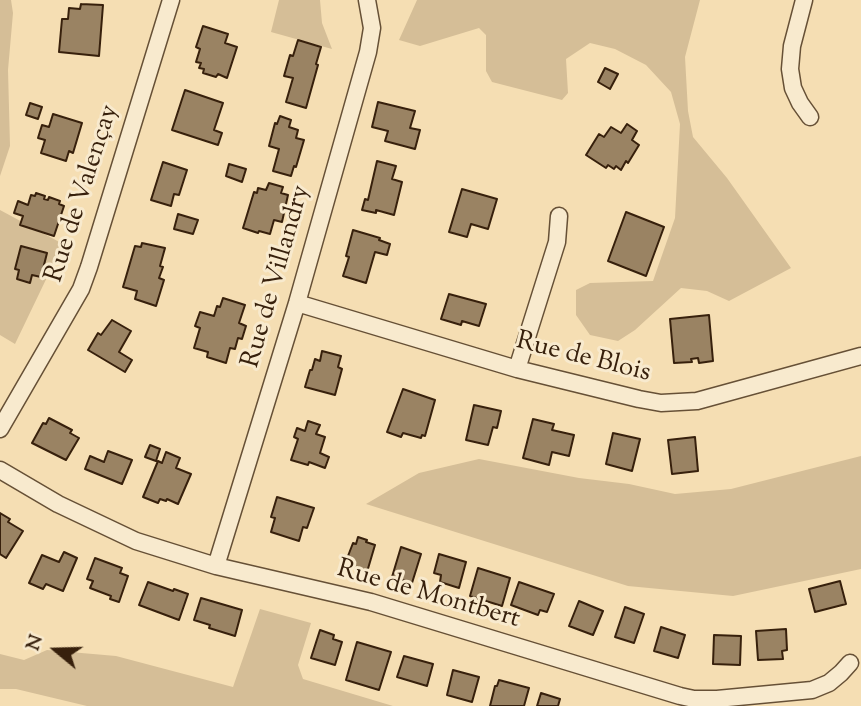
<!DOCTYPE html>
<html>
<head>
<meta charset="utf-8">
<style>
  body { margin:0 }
  #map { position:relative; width:861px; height:706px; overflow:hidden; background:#f5deb3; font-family:"Sorts Mill Goudy",serif }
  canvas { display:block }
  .north { position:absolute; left:21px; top:615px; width:70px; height:70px; -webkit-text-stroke:5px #f8eace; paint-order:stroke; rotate:289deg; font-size:19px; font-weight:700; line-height:28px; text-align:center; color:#37200c }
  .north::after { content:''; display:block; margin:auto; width:24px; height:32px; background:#37200c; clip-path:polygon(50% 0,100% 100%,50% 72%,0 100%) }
</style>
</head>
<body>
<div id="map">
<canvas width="861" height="706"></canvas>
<div class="north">N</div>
</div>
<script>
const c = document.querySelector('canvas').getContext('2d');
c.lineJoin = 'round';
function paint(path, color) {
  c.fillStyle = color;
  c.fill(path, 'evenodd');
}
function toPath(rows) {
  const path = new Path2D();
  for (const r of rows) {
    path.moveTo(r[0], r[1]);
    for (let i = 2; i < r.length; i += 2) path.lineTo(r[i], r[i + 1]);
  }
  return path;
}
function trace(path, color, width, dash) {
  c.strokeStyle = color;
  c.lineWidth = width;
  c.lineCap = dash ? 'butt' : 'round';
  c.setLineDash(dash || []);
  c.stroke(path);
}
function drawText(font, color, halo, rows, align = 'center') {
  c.font = font + ' "Sorts Mill Goudy",serif';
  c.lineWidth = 6;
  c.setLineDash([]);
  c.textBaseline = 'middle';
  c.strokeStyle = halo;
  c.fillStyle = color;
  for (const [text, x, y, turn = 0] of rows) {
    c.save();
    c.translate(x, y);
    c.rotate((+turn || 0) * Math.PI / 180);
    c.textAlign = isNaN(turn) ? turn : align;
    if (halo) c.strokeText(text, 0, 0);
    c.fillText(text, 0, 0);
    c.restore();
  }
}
paint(toPath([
  [0,0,11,0,13,13,8,70,10,146,0,176],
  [279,0,320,0,322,23,332,49,271,32],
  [417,0,700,0,685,57,688,111,693,137,727,178,791,268,729,301,707,291,681,288,635,330,618,341,590,335,576,315,576,290,590,283,653,281,675,218,680,124,671,92,646,65,615,49,590,43,566,59,568,93,562,100,492,82,486,71,486,35,479,28,420,46,399,40],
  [0,210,63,244,15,344,0,335],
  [861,456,861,569,733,596,628,586,366,504,419,473,479,459,579,478,629,484,675,494,731,489],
  [260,609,311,623,298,665,303,679,393,706,87,706,16,689,0,689,0,654,24,660,47,650,116,656,233,687]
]), '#d5be97');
const building = toPath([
  [81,4,103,5,99,56,59,52,62,19,68,19,69,8,80,9,81,4],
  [203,26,228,34,225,43,237,47,227,78,218,74,216,77,203,73,204,69,199,68,201,63,196,62,200,49,196,47,203,26],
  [298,40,321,47,316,64,318,65,306,108,286,102,293,78,284,76,290,55,293,56,298,40],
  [605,68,618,74,610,89,598,82,605,68],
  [185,90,223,103,214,130,222,133,218,145,172,130,185,90],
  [378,102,415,111,410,128,420,130,415,149,385,141,388,131,372,127,378,102],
  [30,103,42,107,38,119,26,115,30,103],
  [53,114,82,123,73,153,69,151,66,161,41,153,45,140,38,138,42,125,49,127,53,114],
  [280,116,291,120,289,127,298,130,296,138,304,140,296,167,294,166,291,176,273,171,279,149,269,146,275,123,277,124,280,116],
  [627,124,637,131,632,140,639,145,628,163,626,161,621,170,616,166,614,169,608,165,606,168,586,155,599,134,604,137,611,127,621,133,627,124],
  [377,161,396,166,392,179,402,182,394,215,376,210,376,213,362,210,365,199,368,200,377,161],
  [163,162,187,170,179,195,174,194,171,206,151,200,163,162],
  [229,164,246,169,242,182,226,176,229,164],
  [269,183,283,187,281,193,288,195,282,222,274,220,270,234,259,231,258,233,243,228,254,192,257,193,258,188,266,190,269,183],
  [462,189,497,199,488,229,471,224,467,237,449,232,462,189],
  [36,193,45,196,44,199,48,200,49,197,60,201,59,204,64,206,54,236,20,225,23,216,14,213,18,201,28,205,31,195,35,196,36,193],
  [626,212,664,227,646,276,608,261,626,212],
  [178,214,198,220,193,234,174,229,178,214],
  [353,230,380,238,379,240,390,244,387,255,375,252,366,283,343,276,349,257,346,256,353,230],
  [142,243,165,248,160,266,163,267,159,278,164,280,156,306,135,299,137,291,123,287,135,246,141,247,142,243],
  [21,246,47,253,41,277,32,275,30,283,17,279,19,270,15,269,21,246],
  [449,294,486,304,479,326,462,321,461,325,441,319,449,294],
  [223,298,245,305,239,323,246,326,242,339,238,338,235,349,230,348,226,363,207,357,208,352,194,348,200,328,195,326,200,312,214,316,217,306,220,307,223,298],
  [709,315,713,361,699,363,698,358,691,359,692,362,674,363,670,319,709,315],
  [112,320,131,331,119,352,132,360,125,372,88,350,98,333,101,335,112,320],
  [322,351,341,356,338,367,342,369,335,395,305,387,310,370,312,370,315,359,320,361,322,351],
  [403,389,435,400,425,436,422,435,421,438,403,433,401,437,387,432,403,389],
  [474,405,501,411,497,428,493,427,488,445,466,440,474,405],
  [49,418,72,430,70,433,79,438,66,460,32,443,43,423,46,424,49,418],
  [533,419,554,424,552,430,574,435,569,456,552,452,549,465,523,458,533,419],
  [308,421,320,425,316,434,325,437,320,453,329,457,325,468,309,462,308,465,291,460,298,439,294,437,297,428,305,431,308,421],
  [613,433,640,439,632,471,606,464,613,433],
  [695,437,698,471,672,474,668,440,695,437],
  [150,445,160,449,156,461,145,457,150,445],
  [108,451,132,460,122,484,85,469,90,456,104,462,108,451],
  [166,452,180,458,176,468,191,474,178,504,167,499,166,501,160,499,158,503,143,497,158,461,162,463,166,452],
  [277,497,314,508,307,528,303,527,299,541,271,532,275,518,271,517,277,497],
  [0,513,10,519,8,522,23,531,6,558,0,554,0,513],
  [358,537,367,540,366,542,375,545,367,572,349,566,352,558,348,556,353,543,356,544,358,537],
  [401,547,421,554,412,583,392,577,401,547],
  [64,552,77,558,63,591,46,584,43,589,29,583,42,555,59,562,64,552],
  [439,554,466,562,459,588,440,582,441,575,434,573,439,554],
  [95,558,122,568,120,573,128,576,119,602,110,599,111,596,90,588,93,581,87,579,95,558],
  [478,568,510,578,502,606,470,596,478,568],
  [840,581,846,604,815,612,809,589,840,581],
  [148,582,173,591,174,589,188,594,179,620,139,605,148,582],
  [519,582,554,594,547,612,540,610,538,615,511,605,519,582],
  [201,598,242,610,235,636,209,628,210,625,194,620,201,598],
  [579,601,603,611,593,635,569,626,579,601],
  [625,607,644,614,634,643,615,637,625,607],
  [661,627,685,635,678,658,654,651,661,627],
  [786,629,787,650,782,651,783,659,758,660,756,631,786,629],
  [320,630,334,635,333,639,342,642,335,665,311,658,320,630],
  [714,635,741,636,740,665,713,664,714,635],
  [357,642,391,652,379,690,346,680,357,642],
  [404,656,433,664,427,686,397,677,404,656],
  [453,670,479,677,472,702,447,695,453,670],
  [499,680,529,688,524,706,490,706,495,686,497,686,499,680],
  [541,693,560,699,558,706,537,706,541,693]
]);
paint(building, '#9a8363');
trace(building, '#37200c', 2);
const street = toPath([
  [804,0,792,46,790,69,793,88,800,103,810,117],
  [297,303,517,369,639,399,661,403,697,401,861,356],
  [517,369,557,242,559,216],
  [0,429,81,289,89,267,171,0],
  [0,470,58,504,136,541,216,566,371,602,680,696,694,699,717,699,812,690,829,683,841,673,850,663],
  [216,566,297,303,368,52,372,28,367,0]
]);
trace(street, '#665036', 19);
trace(street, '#f8eace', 16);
drawText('26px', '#37200c', '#f8eace', [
  ["Rue de Valençay",84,194,-72],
  ["Rue de Villandry",278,277,-74],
  ["Rue de Blois",583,359,14],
  ["Rue de Montbert",428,596,16]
]);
</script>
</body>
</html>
